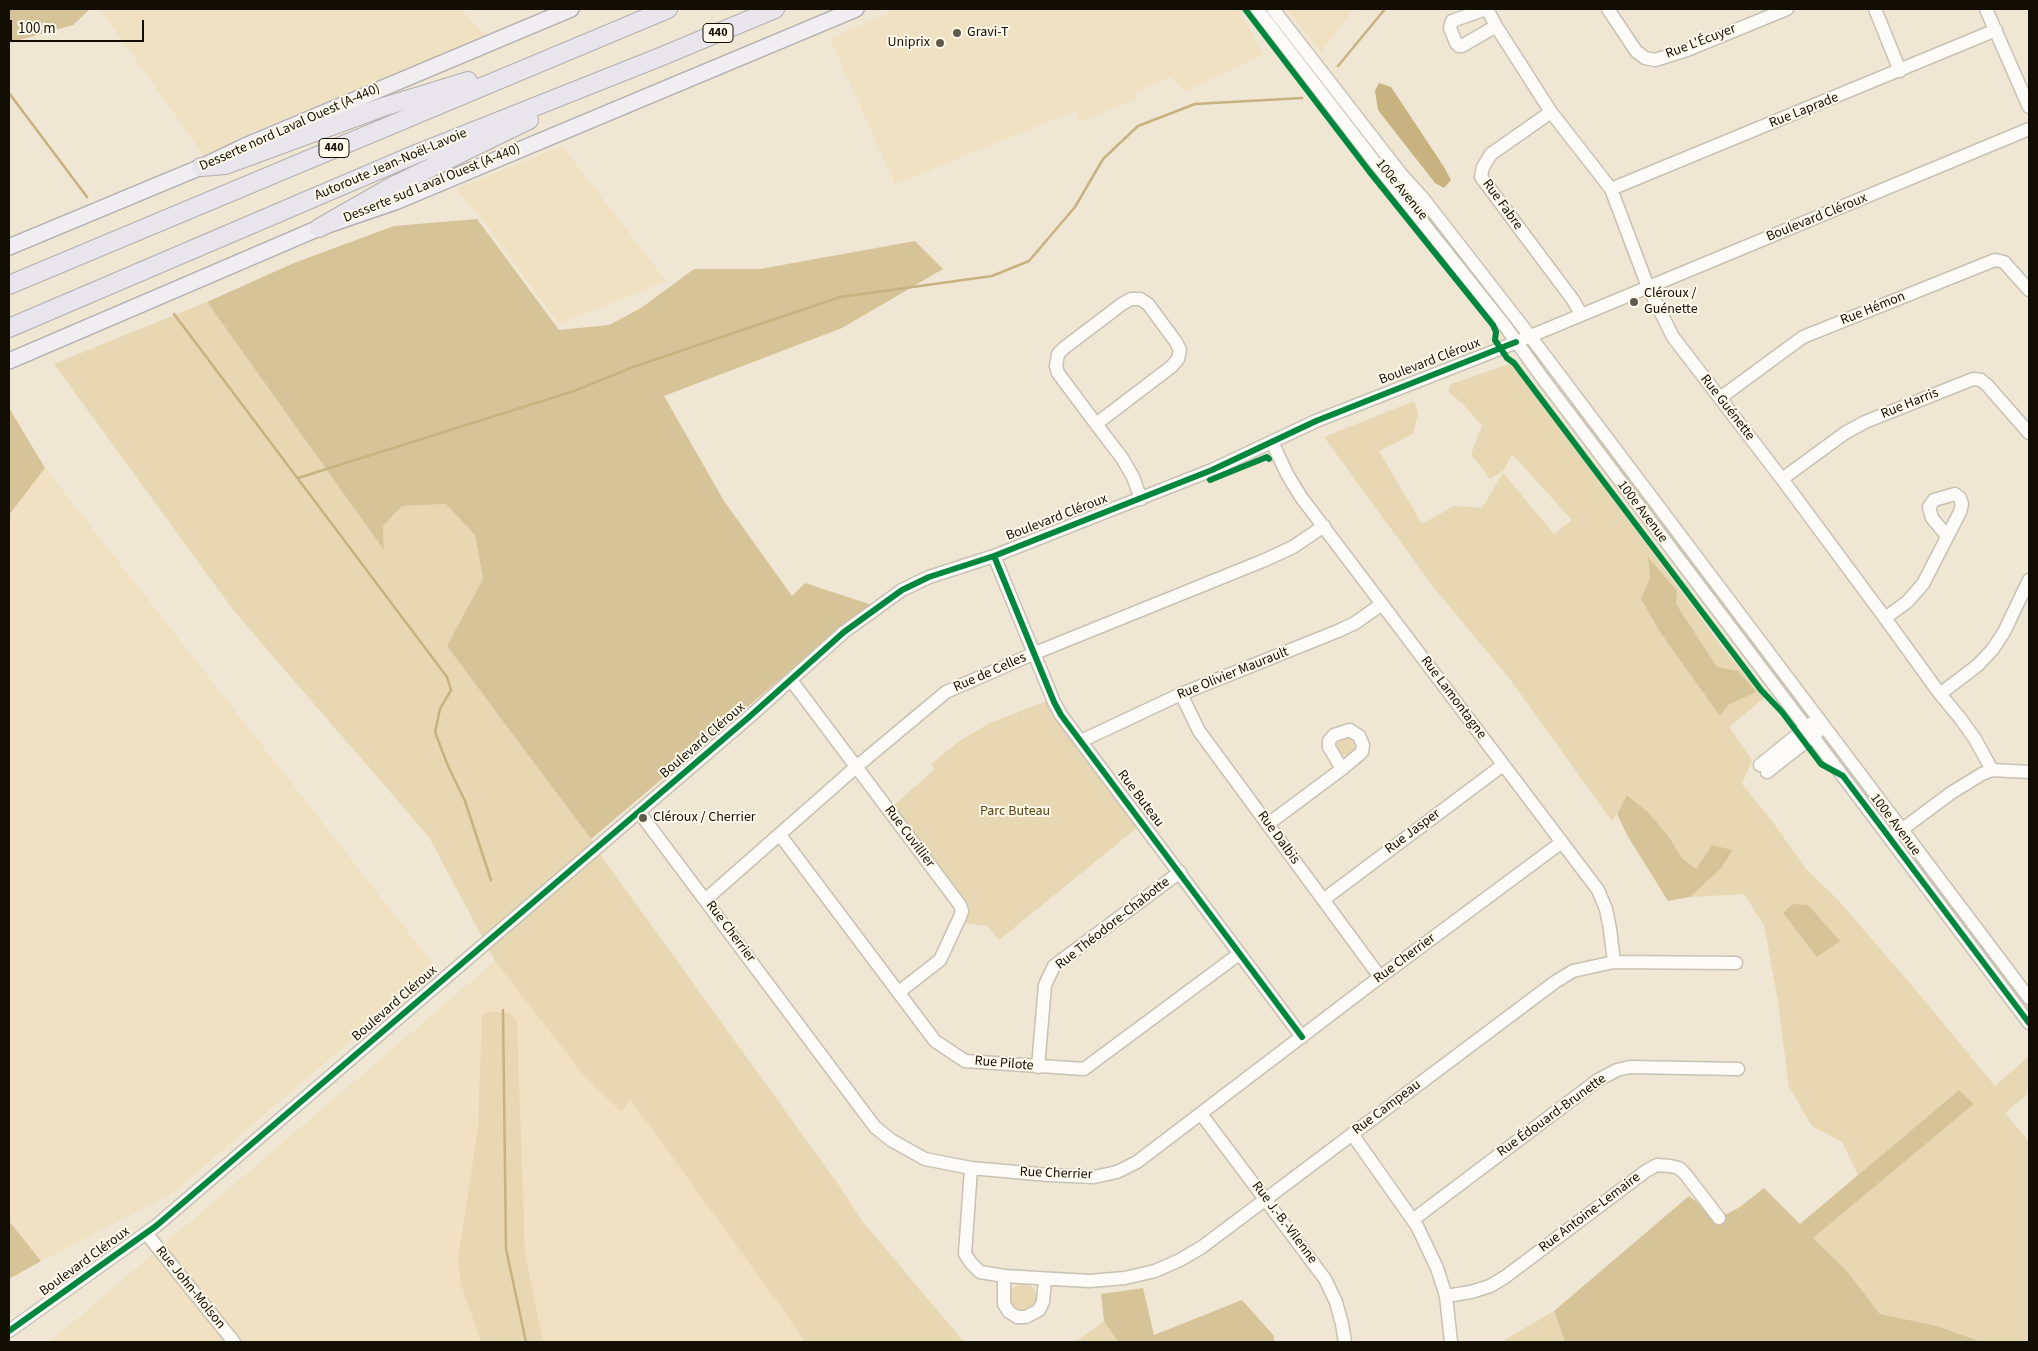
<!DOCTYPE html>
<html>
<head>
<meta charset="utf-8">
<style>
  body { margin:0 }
  #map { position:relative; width:2038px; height:1351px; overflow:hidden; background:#efe6d3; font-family:"Source Sans 3",sans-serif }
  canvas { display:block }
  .frame { position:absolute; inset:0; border:10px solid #130e04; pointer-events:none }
  .scale { position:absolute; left:10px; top:20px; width:134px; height:22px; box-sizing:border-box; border:2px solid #130e04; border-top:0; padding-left:6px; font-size:15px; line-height:18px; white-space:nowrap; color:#130e04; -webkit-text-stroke:4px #fff9eb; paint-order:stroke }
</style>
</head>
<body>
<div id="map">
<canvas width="2038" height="1351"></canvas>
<div class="frame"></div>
<div class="scale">100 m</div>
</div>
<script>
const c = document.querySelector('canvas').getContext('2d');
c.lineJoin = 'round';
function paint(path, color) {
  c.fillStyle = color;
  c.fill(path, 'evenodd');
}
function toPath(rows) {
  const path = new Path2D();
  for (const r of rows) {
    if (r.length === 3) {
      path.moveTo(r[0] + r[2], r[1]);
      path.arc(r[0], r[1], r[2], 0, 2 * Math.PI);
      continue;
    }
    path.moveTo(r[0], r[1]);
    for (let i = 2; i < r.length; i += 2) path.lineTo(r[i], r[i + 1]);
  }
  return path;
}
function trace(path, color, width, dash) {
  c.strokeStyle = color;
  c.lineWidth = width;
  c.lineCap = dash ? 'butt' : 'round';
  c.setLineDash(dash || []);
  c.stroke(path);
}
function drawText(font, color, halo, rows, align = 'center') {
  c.font = font + ' "Source Sans 3",sans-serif';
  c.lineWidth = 4;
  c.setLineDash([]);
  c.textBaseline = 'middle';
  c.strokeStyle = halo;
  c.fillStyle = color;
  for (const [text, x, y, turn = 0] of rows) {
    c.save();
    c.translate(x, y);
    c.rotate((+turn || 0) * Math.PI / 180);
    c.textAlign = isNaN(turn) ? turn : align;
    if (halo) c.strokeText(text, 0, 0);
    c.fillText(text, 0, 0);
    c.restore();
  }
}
paint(toPath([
  [100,9,460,9,487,36,254,131,204,156],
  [897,9,1239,9,1263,55,1185,91,1170,77,1135,92,1137,99,1079,122,1077,110,895,184,830,39],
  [1287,9,1353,9,1321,52],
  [562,146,666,281,559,324,483,220,456,189],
  [45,468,436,968,170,1195,41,1261,9,1221,9,515],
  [495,961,585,1077,623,1112,630,1099,784,1311,805,1342,50,1342]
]), '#f0e1c2');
paint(toPath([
  [1267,14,1285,30,1459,255,1422,214],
  [207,302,384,549,383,526,402,506,447,504,475,535,483,579,448,646,591,839,602,857,843,1191,862,1221,964,1342,805,1342,784,1311,630,1099,622,1112,585,1077,495,961,429,837,234,611,54,364],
  [1512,363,1722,647,1764,698,1729,727,1752,760,1742,784,1772,821,1806,869,1836,898,1909,982,1995,1086,2029,1056,2029,1093,2005,1113,2029,1142,2029,1342,1982,1342,1937,1326,1880,1314,1846,1270,1812,1238,1974,1104,1959,1090,1858,1175,1842,1142,1812,1126,1789,1087,1778,1001,1764,925,1744,894,1690,897,1733,850,1712,845,1696,869,1682,858,1671,840,1628,795,1612,821,1509,678,1435,589,1324,437,1414,401,1418,413,1413,434,1379,451,1422,524,1454,506,1482,508,1503,473,1554,534,1572,520,1512,454,1504,470,1490,479,1471,454,1482,426,1462,403,1448,392,1451,384],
  [1567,400,1595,429,1806,711,1802,715],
  [1047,701,1138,827,999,940,988,926,965,923,968,913,964,898,893,806,935,769,931,764,961,740,990,723],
  [1346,746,9],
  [1907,843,2029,1005,2029,1016,1902,847],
  [489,1011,510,1014,517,1021,525,1255,543,1342,481,1342,461,1284,458,1259,478,1128,482,1016],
  [1023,1298,14],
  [1554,1311,1565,1342,1501,1342],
  [1104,1321,1118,1342,1076,1342]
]), '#e7d7b2');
paint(toPath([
  [9,9,90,9,73,25,9,43],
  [477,219,559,330,609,325,641,308,694,269,760,269,915,241,943,269,842,328,664,396,724,501,792,596,805,583,872,605,850,620,591,839,447,646,483,579,475,535,446,504,402,506,383,526,384,550,207,302,294,263,394,226],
  [9,408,45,468,9,515],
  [1648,557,1677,591,1676,604,1717,667,1738,671,1756,692,1728,705,1720,716,1660,632,1641,599,1650,578],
  [1627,795,1649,813,1671,840,1682,858,1696,869,1712,845,1733,850,1721,868,1690,897,1668,901,1627,835,1617,814],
  [1793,904,1808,905,1840,941,1817,957,1783,913],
  [1959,1090,1974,1104,1813,1238,1846,1270,1880,1314,1937,1326,1982,1342,1565,1342,1554,1311,1689,1196,1719,1218,1740,1207,1764,1188,1800,1224],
  [9,1221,41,1261,9,1279],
  [1143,1288,1154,1335,1242,1300,1274,1336,1274,1342,1118,1342,1104,1321,1101,1294]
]), '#d7c398');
paint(toPath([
  [1379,83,1391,87,1444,167,1451,180,1444,188,1435,183,1378,110,1375,91]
]), '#c7b280');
trace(toPath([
  [1338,66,1385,9],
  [9,93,87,197],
  [174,314,447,677,451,690,440,709,435,732,448,766,465,801,491,880],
  [298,478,574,391,636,366,840,297,992,276,1029,261,1075,207,1103,159,1138,126,1195,104,1302,98],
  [503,1010,506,1249,526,1342]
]), '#c7b280', 2.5);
const minor = toPath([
  [1257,9,1377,165,1505,326,1541,376,2029,1023],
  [1273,9,1401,174,1422,197,1530,336,2029,998],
  [1486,9,1452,21,1450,28,1456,43,1459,46,1462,46,1496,26],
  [1487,9,1496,26,1551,112,1611,189,1648,287,1673,337,1782,479,1885,618,1940,694,1960,718,1975,739,1992,770],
  [1608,9,1636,51,1645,58,1655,60,1687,50,1787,9],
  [1875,9,1900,71],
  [1986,9,2029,107],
  [1551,112,1491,154,1483,167,1481,177,1573,300,1581,314],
  [1611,189,1996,30],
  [1720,398,1803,337,1995,260,2004,262,2029,290],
  [1096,424,1171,367,1178,359,1180,350,1176,342,1148,304,1140,299,1131,299,1122,304,1064,348,1058,354,1056,366,1058,373,1096,424,1122,458,1133,477,1141,499],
  [1272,442,1287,474,1301,497,1598,890,1606,909,1610,929,1614,962],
  [1782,479,1845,433,1865,422,1973,379,1981,380,1987,385,2029,433],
  [994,556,1054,702,1061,715,1302,1037],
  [1885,618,1907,602,1923,584,1960,512,1962,504,1960,498,1955,494,1934,500,1929,507,1932,518,1947,536],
  [791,680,960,905,962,911,960,917,940,960,899,992],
  [1181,694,1199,731,1380,977],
  [1940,694,1978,665,1993,649,2004,632,2029,580],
  [1081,741,1181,694,1338,631,1355,623,1382,604],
  [1760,765,1812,723],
  [1767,772,1818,732],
  [639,812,875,1127,891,1140,925,1159,971,1168,1048,1175,1094,1177,1117,1172,1137,1162,1372,983,1562,842],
  [1268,824,1342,769,1362,752,1363,745,1359,736,1350,730,1334,735,1329,741,1329,747,1342,769],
  [1896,834,1951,793,1982,774,1992,770,2029,772],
  [780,835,935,1041,965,1061,1084,1069,1239,954],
  [705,900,856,767,946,692,1035,653,1265,560,1293,547,1324,526],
  [1323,900,1503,765],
  [1038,1067,1045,985,1054,966,1180,872],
  [1201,1114,1325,1279,1336,1302,1342,1324,1345,1342],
  [1352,1134,1417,1226,1437,1268,1446,1296,1451,1342],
  [971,1168,965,1254,971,1263,980,1272,1004,1276,1089,1281,1125,1278,1155,1271,1180,1260,1202,1247,1555,982,1573,971,1614,962,1736,963],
  [1414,1219,1598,1080,1617,1070,1630,1067,1738,1069],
  [146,1233,234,1342],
  [1004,1276,1004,1304,1009,1312,1017,1317,1026,1317,1039,1310,1043,1302,1045,1279],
  [1446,1296,1471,1292,1490,1286,1505,1277,1646,1171,1657,1165,1670,1166,1679,1168,1686,1175,1719,1218],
  [9,1331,156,1226,748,718,844,632,902,590,929,577,994,556,1212,470,1316,421,1497,350,2029,129]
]);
const major = toPath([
  [9,247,201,167,245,146,571,9],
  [9,361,319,228,395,202,856,9]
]);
const highway = toPath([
  [201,167,225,165,383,107,468,81],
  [319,228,389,188,529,120],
  [9,285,668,9],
  [9,328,416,154,660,57,775,9]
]);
trace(minor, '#c8c2b3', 15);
trace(major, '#b3aeaf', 18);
trace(highway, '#b3aeaf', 20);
trace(minor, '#fdfbf8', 12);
trace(major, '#f0eef1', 15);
trace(highway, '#e8e6ec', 18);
trace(toPath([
  [1245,9,1369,171,1493,325,1496,332,1495,340,1507,358,1514,363,1761,690,1782,712,1821,764,1843,776,2029,1023],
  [1210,480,1267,457,1269,459],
  [994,556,1054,702,1061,715,1302,1037],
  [9,1331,156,1226,748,718,844,632,902,590,929,577,994,556,1212,470,1316,421,1516,342]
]), '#00873e', 6);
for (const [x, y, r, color] of [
  [957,33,5,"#605a4c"],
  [940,43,5,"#605a4c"],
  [1634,302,5,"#605a4c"],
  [643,818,5,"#605a4c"]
]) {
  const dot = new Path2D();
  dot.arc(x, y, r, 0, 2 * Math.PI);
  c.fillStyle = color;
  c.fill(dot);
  trace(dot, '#fff9eb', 2);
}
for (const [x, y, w] of [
  [718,33,30],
  [334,148,30]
]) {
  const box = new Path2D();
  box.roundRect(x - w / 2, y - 9.5, w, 19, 4);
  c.fillStyle = '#fff9eb';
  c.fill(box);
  trace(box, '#130e04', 1);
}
drawText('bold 12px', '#130e04', null, [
  ["440",718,33],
  ["440",334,148]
]);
drawText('14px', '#130e04', '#fff9eb', [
  ["Gravi-T",967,33],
  ["Uniprix",930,43,"right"],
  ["Cléroux /",1644,294],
  ["Guénette",1644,310],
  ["Cléroux / Cherrier",653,818]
], 'left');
drawText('14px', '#130e04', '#fff9eb', [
  ["Rue L'Écuyer",1701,42,-21],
  ["Rue Laprade",1804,111,-22],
  ["Desserte nord Laval Ouest (A-440)",290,128,-24],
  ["Autoroute Jean-Noël-Lavoie",391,165,-23],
  ["Desserte sud Laval Ouest (A-440)",432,184,-22],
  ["100e Avenue",1401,190,51],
  ["Rue Fabre",1502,205,54],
  ["Boulevard Cléroux",1817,218,-22],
  ["Rue Hémon",1873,309,-22],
  ["Boulevard Cléroux",1430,362,-21],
  ["Rue Harris",1910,404,-22],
  ["Rue Guénette",1727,408,52],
  ["100e Avenue",1642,512,53],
  ["Boulevard Cléroux",1057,518,-21],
  ["Rue de Celles",990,673,-24],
  ["Rue Olivier Maurault",1233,674,-22],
  ["Rue Lamontagne",1453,698,53],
  ["Boulevard Cléroux",703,741,-41],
  ["Rue Buteau",1140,799,53],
  ["100e Avenue",1895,825,53],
  ["Rue Jasper",1413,832,-37],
  ["Rue Cuvillier",909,837,53],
  ["Rue Dalbis",1278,838,54],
  ["Rue Théodore-Chabotte",1113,924,-38],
  ["Rue Cherrier",730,932,53],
  ["Rue Cherrier",1405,959,-37],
  ["Boulevard Cléroux",395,1004,-41],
  ["Rue Pilote",1004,1064,5],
  ["Rue Campeau",1387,1108,-37],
  ["Rue Édouard-Brunette",1552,1116,-36],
  ["Rue Cherrier",1056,1174,2],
  ["Rue Antoine-Lemaire",1590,1213,-37],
  ["Rue J.-B.-Vilenne",1284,1223,53],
  ["Boulevard Cléroux",85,1262,-36],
  ["Rue John-Molson",190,1288,51]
]);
drawText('14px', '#574311', '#fff9eb', [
  ["Parc Buteau",1015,812]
]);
</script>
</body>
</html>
